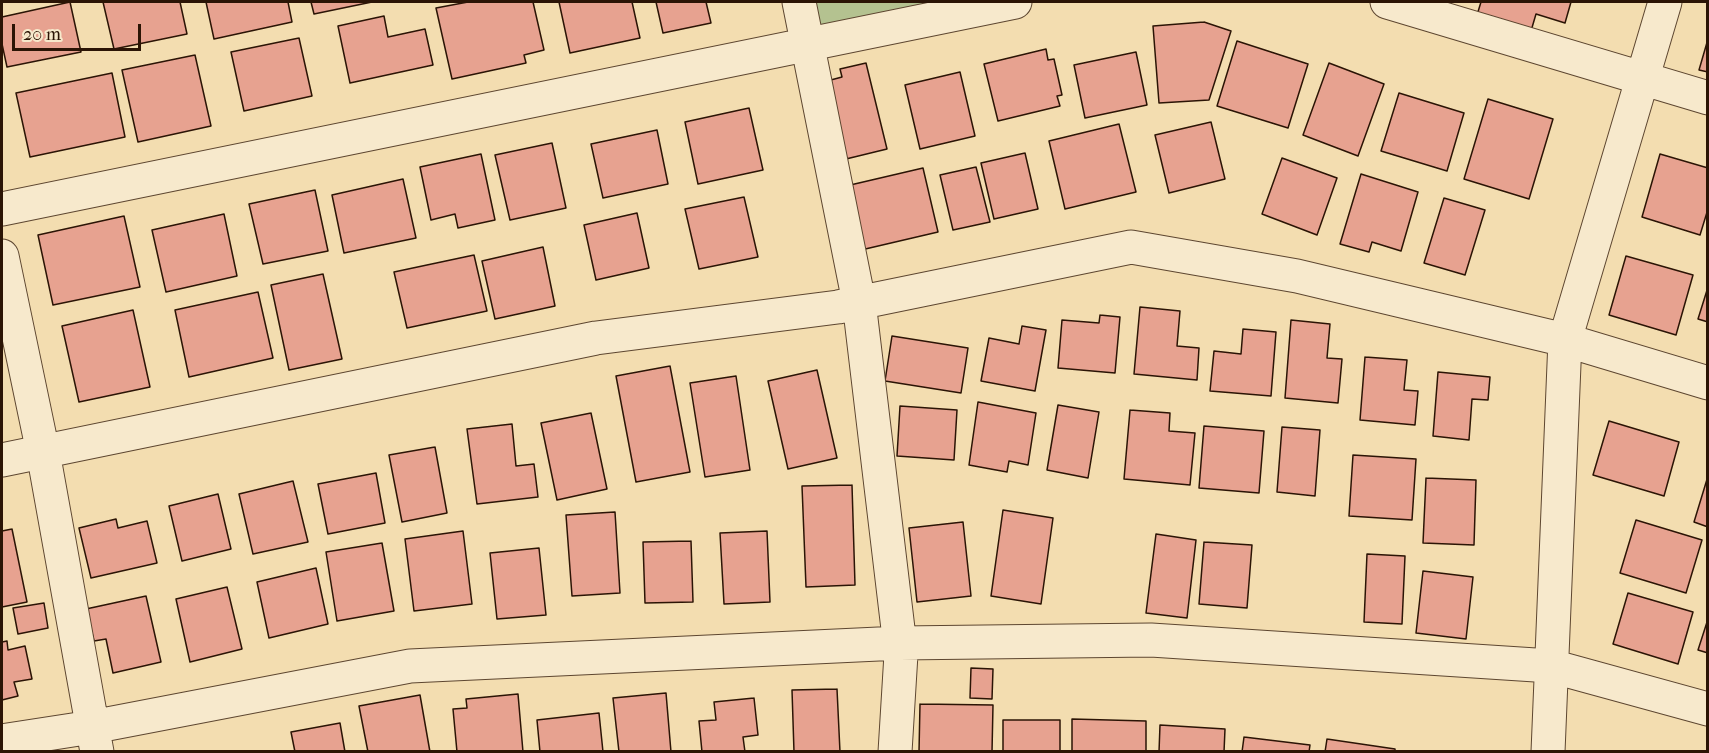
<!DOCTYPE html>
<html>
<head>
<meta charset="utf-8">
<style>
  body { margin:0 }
  #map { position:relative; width:1709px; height:753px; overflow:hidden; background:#f3ddb0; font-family:"IM FELL French Canon",serif }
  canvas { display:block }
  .frame { position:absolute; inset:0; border:3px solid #2b1405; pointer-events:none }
  .scale { position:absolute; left:12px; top:24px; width:129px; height:27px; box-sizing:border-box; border:3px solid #2b1405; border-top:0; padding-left:8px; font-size:18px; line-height:21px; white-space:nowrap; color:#2b1405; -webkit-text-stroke:4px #f7e9cc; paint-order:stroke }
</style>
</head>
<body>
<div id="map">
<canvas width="1709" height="753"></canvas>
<div class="frame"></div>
<div class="scale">20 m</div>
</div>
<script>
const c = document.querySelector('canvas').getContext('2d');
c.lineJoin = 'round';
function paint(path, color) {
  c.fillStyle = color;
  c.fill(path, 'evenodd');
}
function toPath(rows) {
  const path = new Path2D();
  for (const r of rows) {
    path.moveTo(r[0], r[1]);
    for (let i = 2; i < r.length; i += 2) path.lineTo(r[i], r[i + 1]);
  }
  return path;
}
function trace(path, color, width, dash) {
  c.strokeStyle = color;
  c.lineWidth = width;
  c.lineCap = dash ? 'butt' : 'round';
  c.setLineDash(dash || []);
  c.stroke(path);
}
paint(toPath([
  [799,2,1015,2,807,44]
]), '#b4c290');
const building = toPath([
  [70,2,81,52,7,67,2,44,2,17,70,2],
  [103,2,180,2,187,34,114,49,103,2],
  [206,2,288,2,292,22,214,39,206,2],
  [311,2,372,2,314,14,311,2],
  [468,2,533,2,544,50,524,55,526,63,452,79,436,8,468,2],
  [559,2,632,2,640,38,570,53,559,2],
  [656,2,706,2,711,23,663,33,656,2],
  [1481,2,1571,2,1565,23,1536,14,1531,31,1477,15,1481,2],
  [384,16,388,37,425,29,433,65,350,83,338,26,384,16],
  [1204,22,1231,31,1209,100,1159,103,1153,26,1204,22],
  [299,38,312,96,244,111,231,52,299,38],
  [1708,39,1708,72,1699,70,1708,39],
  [1237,41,1308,64,1288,128,1217,106,1237,41],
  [1046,49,1048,60,1054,59,1062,95,1057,96,1060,106,998,121,984,64,1046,49],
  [1136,52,1147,105,1085,118,1074,65,1136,52],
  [195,55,211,126,138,142,122,70,195,55],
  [866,63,887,149,846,159,827,81,842,77,840,69,866,63],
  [1329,63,1384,84,1358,156,1303,135,1329,63],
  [960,72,975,136,920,149,905,85,960,72],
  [112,73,125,137,30,157,16,93,112,73],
  [1399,93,1464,113,1447,171,1381,151,1399,93],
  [1488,99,1553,119,1529,199,1464,179,1488,99],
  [749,108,763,170,698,184,685,122,749,108],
  [1211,122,1225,179,1169,193,1155,135,1211,122],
  [1119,124,1136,192,1065,209,1049,141,1119,124],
  [657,130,668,184,603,198,591,144,657,130],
  [552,143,566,208,510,220,495,155,552,143],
  [1025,153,1038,209,994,219,981,163,1025,153],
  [481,154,495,220,458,228,455,214,431,220,420,167,481,154],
  [1660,154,1708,168,1708,209,1700,235,1642,217,1660,154],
  [1282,158,1337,178,1317,235,1262,214,1282,158],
  [976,167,990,222,953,230,940,175,976,167],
  [923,168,938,232,861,250,846,186,923,168],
  [1361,174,1418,192,1401,251,1372,242,1369,252,1340,244,1361,174],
  [403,179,416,238,344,253,332,195,403,179],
  [315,190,328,251,263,264,249,204,315,190],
  [744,197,758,257,699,269,685,209,744,197],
  [1444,198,1485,210,1465,275,1424,263,1444,198],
  [637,213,649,268,596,280,584,225,637,213],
  [224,214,237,276,166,292,152,230,224,214],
  [124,216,140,287,53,305,38,235,124,216],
  [543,247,555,306,495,319,482,261,543,247],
  [474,255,487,311,407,328,394,272,474,255],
  [1626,256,1693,275,1676,335,1609,315,1626,256],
  [323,274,342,359,289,370,271,285,323,274],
  [1708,287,1708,322,1698,319,1708,287],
  [258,292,273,358,189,377,175,310,258,292],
  [1140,307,1180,311,1177,346,1199,348,1197,380,1134,374,1140,307],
  [133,310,150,387,79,402,62,326,133,310],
  [1100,315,1120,317,1115,373,1058,368,1062,320,1099,323,1100,315],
  [1291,320,1330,324,1327,358,1342,359,1338,403,1285,398,1291,320],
  [1022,326,1046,330,1035,391,981,381,989,338,1019,344,1022,326],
  [1243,329,1276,332,1271,396,1210,391,1214,351,1241,354,1243,329],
  [892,336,968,348,961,393,885,381,892,336],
  [1365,357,1407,360,1404,390,1418,391,1415,425,1360,420,1365,357],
  [670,366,690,472,636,482,616,376,670,366],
  [817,370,837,458,788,469,768,381,817,370],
  [1438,372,1490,377,1488,400,1472,399,1469,440,1433,436,1438,372],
  [736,376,750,470,705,477,690,383,736,376],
  [978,402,1036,413,1028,465,1009,461,1007,472,969,465,978,402],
  [1058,405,1099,412,1088,478,1047,470,1058,405],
  [900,406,957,410,954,460,897,456,900,406],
  [1130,410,1170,413,1169,431,1195,433,1190,485,1124,479,1130,410],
  [591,413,607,489,557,500,541,423,591,413],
  [1609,421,1679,442,1664,496,1593,475,1609,421],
  [512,424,516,466,534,464,538,497,477,504,467,429,512,424],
  [1204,426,1264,431,1259,493,1199,488,1204,426],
  [1282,427,1320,430,1315,496,1277,492,1282,427],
  [435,447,447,513,402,522,389,455,435,447],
  [1353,455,1416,459,1412,520,1349,516,1353,455],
  [376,473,385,523,328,534,318,484,376,473],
  [1708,476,1708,527,1694,522,1708,476],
  [1426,478,1476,480,1474,545,1423,543,1426,478],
  [293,481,308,542,253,554,239,494,293,481],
  [852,485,855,585,806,587,802,486,852,485],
  [218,494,231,549,182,561,169,506,218,494],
  [1003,510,1053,518,1041,604,991,596,1003,510],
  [615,512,620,593,572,596,566,515,615,512],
  [116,519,118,528,147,521,157,563,91,578,79,528,116,519],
  [1636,520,1702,540,1686,593,1620,573,1636,520],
  [963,522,971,596,917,602,909,528,963,522],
  [12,529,27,602,2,607,2,531,12,529],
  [463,531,472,604,414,611,405,539,463,531],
  [767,531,770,602,724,604,720,533,767,531],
  [1156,534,1196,540,1187,618,1146,613,1156,534],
  [691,541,693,602,645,603,643,542,691,541],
  [1204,542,1252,545,1247,608,1199,604,1204,542],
  [382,543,394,611,337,621,326,552,382,543],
  [539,548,546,615,497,619,490,553,539,548],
  [1367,554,1405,556,1402,624,1364,622,1367,554],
  [316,568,328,624,269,638,257,582,316,568],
  [1423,571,1473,577,1466,639,1416,633,1423,571],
  [227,587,242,649,190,662,176,599,227,587],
  [1628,593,1693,612,1678,664,1613,644,1628,593],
  [146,596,161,662,113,673,106,639,94,641,86,609,146,596],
  [44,603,48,628,18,634,13,608,44,603],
  [1708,619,1708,653,1698,650,1708,619],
  [7,641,8,650,25,646,32,679,14,682,18,696,2,700,2,642,7,641],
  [971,668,993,669,992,699,970,698,971,668],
  [837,689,840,752,794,752,792,690,837,689],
  [666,693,671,752,619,752,613,698,666,693],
  [518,694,523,752,457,752,453,709,467,708,466,699,518,694],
  [420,695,430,752,368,752,359,706,420,695],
  [754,698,758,735,743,737,745,752,702,752,699,721,716,720,714,702,754,698],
  [920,704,993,705,992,752,919,752,920,704],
  [599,713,603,752,540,752,537,720,599,713],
  [1072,719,1146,721,1146,752,1072,752,1072,719],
  [1003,720,1060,720,1060,752,1003,752,1003,720],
  [340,723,345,752,295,752,291,732,340,723],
  [1160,725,1225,729,1224,752,1159,752,1160,725],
  [1244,737,1310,745,1309,752,1242,752,1244,737],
  [1327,739,1395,749,1395,752,1325,752,1327,739]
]);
paint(building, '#e7a290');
trace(building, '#2b1405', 1.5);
const street = toPath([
  [799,2,859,302,901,654,895,752],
  [1387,2,1708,98],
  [2,209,1015,2],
  [2,256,43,452,97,752],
  [2,460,596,338,838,307,1131,247,1297,276,1565,340,1708,383],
  [2,741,92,727,410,666,900,643,1151,640,1551,666,1708,709],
  [1548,752,1565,340,1665,2]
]);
trace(street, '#5d4630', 35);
trace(street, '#f7e9cc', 33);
</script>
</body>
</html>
